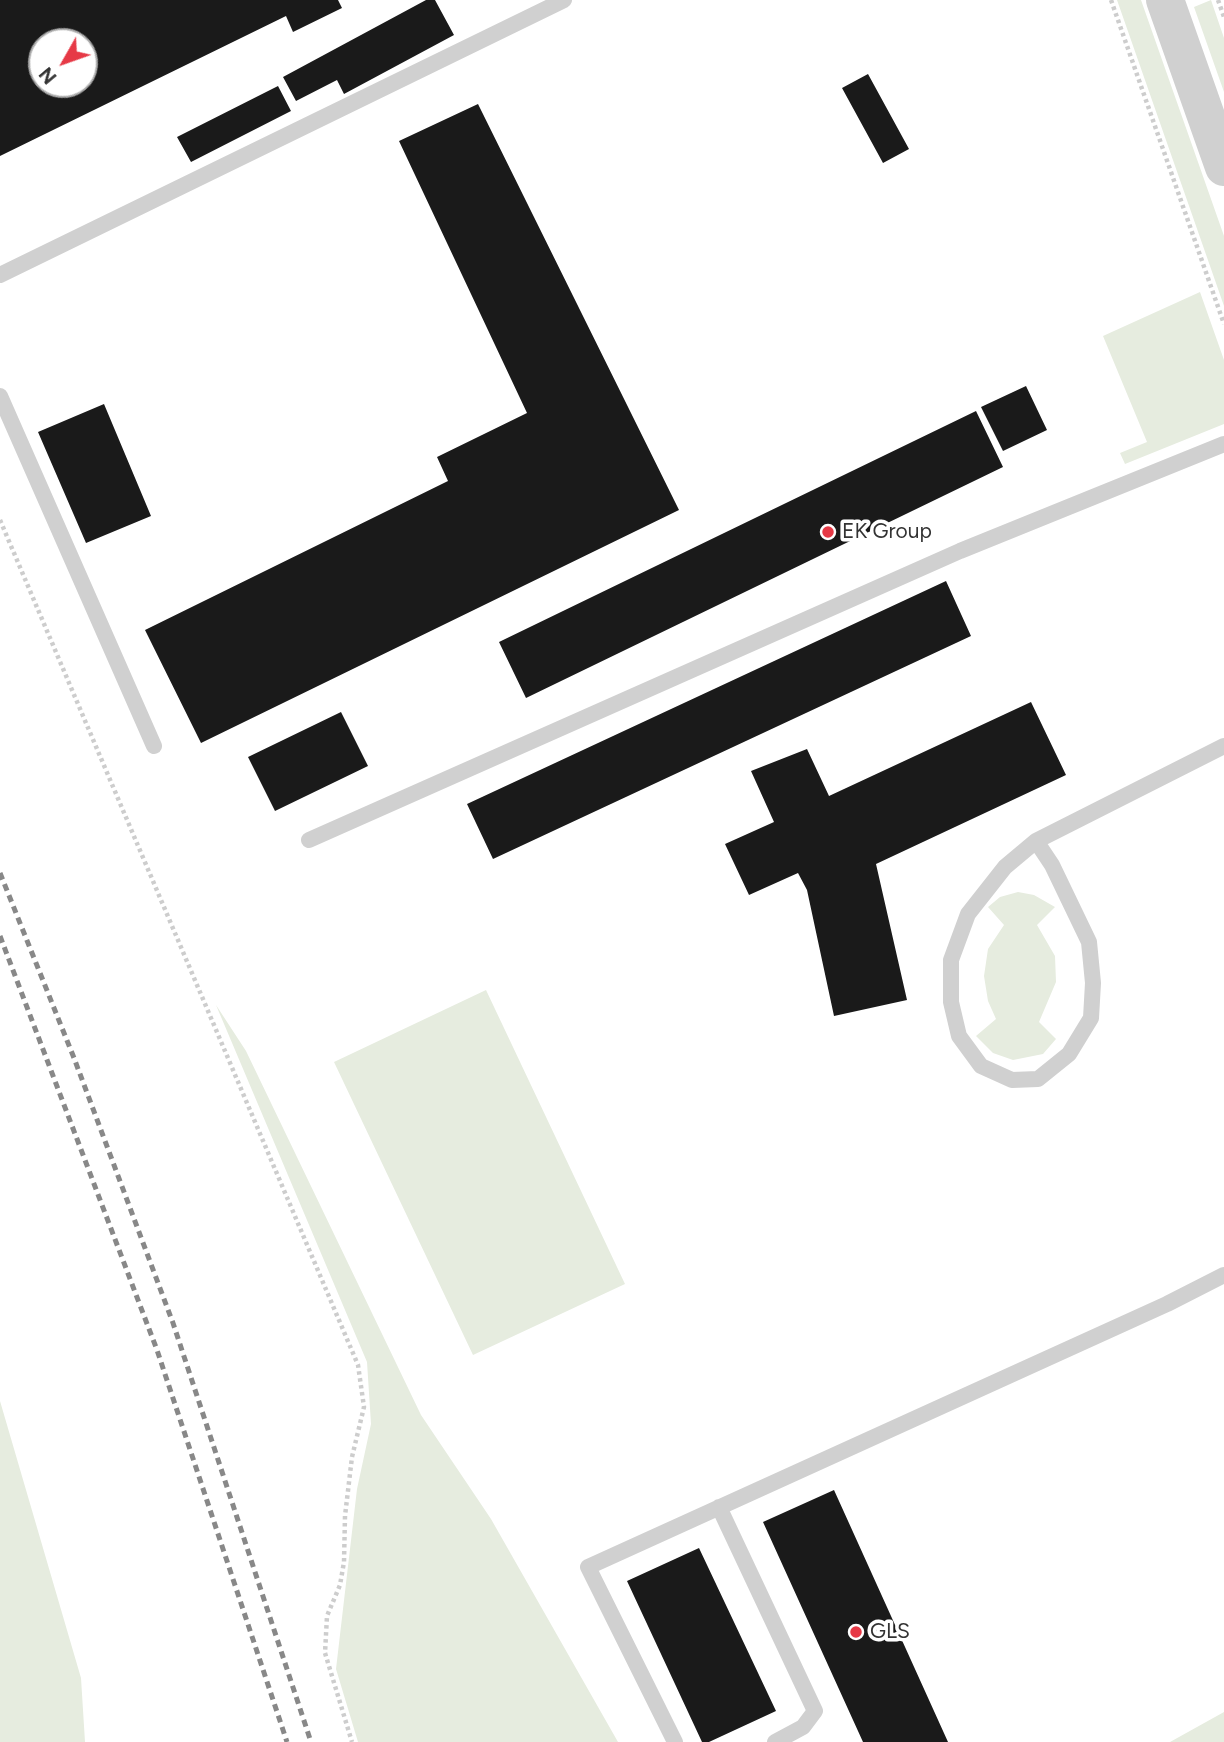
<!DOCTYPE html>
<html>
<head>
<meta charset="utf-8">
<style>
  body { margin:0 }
  #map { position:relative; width:1224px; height:1742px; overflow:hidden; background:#fff; font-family:Figtree,sans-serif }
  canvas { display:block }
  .north { position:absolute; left:28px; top:28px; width:70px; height:70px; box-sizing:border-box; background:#fff; border:2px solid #adadad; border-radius:50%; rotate:230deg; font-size:19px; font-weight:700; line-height:28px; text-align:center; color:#333 }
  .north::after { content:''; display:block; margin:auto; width:24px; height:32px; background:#e63946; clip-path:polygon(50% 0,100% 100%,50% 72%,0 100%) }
</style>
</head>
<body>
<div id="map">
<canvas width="1224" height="1742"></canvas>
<div class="north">N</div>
</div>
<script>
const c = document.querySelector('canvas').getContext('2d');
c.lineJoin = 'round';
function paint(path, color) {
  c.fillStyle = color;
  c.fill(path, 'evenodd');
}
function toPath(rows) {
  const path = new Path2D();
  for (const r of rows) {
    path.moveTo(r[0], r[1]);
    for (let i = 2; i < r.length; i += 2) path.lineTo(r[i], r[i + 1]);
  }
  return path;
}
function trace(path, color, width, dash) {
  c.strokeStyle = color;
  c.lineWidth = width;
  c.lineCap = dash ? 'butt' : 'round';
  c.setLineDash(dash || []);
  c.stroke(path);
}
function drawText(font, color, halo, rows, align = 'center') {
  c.font = font + ' Figtree,sans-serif';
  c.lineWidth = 7;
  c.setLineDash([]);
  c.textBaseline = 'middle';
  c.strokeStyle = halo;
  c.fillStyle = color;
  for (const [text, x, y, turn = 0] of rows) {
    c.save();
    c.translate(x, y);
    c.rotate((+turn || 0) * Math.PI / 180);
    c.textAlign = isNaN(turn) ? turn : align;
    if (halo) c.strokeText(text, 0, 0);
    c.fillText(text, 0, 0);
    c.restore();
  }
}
paint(toPath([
  [1117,0,1141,0,1224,236,1224,306],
  [1211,0,1224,38,1224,92,1194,7],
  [1200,292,1224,360,1224,424,1125,464,1120,453,1147,442,1103,336],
  [1018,892,1034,895,1055,907,1037,925,1055,956,1056,982,1039,1022,1056,1039,1043,1054,1013,1060,993,1053,976,1036,996,1019,988,1001,984,976,988,949,1004,925,988,907,1000,897],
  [486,990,625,1284,473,1355,334,1062],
  [216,1005,246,1051,421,1415,491,1519,618,1742,358,1742,336,1669,357,1489,371,1424,367,1362],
  [0,1401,81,1678,85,1742,0,1742],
  [1224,1712,1224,1742,1170,1742]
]), '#e6ecdf');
paint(toPath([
  [0,0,338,0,342,8,293,32,286,16,0,156],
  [42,42,84,42,84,84,42,84],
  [426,0,435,0,454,35,344,94,337,80,296,101,283,77],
  [868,74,909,149,883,163,842,88],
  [278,86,291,111,191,162,177,137],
  [478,104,679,510,201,743,145,630,448,481,437,457,527,413,399,141],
  [1026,386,1047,430,1003,451,981,407],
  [104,404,151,516,86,543,38,432],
  [976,411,1003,467,526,698,499,642],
  [946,581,971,636,493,859,467,804],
  [1031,702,1066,775,876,864,907,1000,834,1016,807,890,798,873,749,895,725,844,774,822,751,771,807,749,829,796],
  [341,712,368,766,275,811,248,757],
  [834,1490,948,1742,863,1742,763,1522],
  [699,1548,776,1711,709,1742,702,1742,627,1581]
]), '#1a1a1a');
trace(toPath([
  [1111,0,1224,324],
  [1218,0,1224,17],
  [0,520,358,1365,364,1407,352,1457,345,1516,344,1562,340,1585,327,1616,325,1653,352,1742]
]), '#cdcdcd', 4.5, [3.5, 3.5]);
trace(toPath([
  [0,275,564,0],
  [0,396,154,746],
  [309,840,960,551,1224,444],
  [1036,841,1052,865,1089,942,1093,983,1091,1018,1069,1054,1038,1079,1012,1080,981,1066,959,1036,951,1002,951,960,968,914,1005,867,1036,841,1224,746],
  [719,1507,815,1711,803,1727,775,1742],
  [675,1742,588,1567,1167,1304,1224,1275]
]), '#d0d0d0', 16);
trace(toPath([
  [1165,0,1224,167]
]), '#d0d0d0', 38);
trace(toPath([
  [0,873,74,1058,173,1323,311,1742],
  [0,936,157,1350,287,1742]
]), '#888', 5, [7, 5]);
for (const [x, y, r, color] of [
  [828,532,7,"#e63946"],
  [856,1632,7,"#e63946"]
]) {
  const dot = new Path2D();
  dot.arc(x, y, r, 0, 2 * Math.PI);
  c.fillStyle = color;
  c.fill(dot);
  trace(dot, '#fff', 2.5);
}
drawText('21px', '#333', '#fff', [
  ["EK Group",842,532],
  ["GLS",870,1632]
], 'left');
</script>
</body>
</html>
